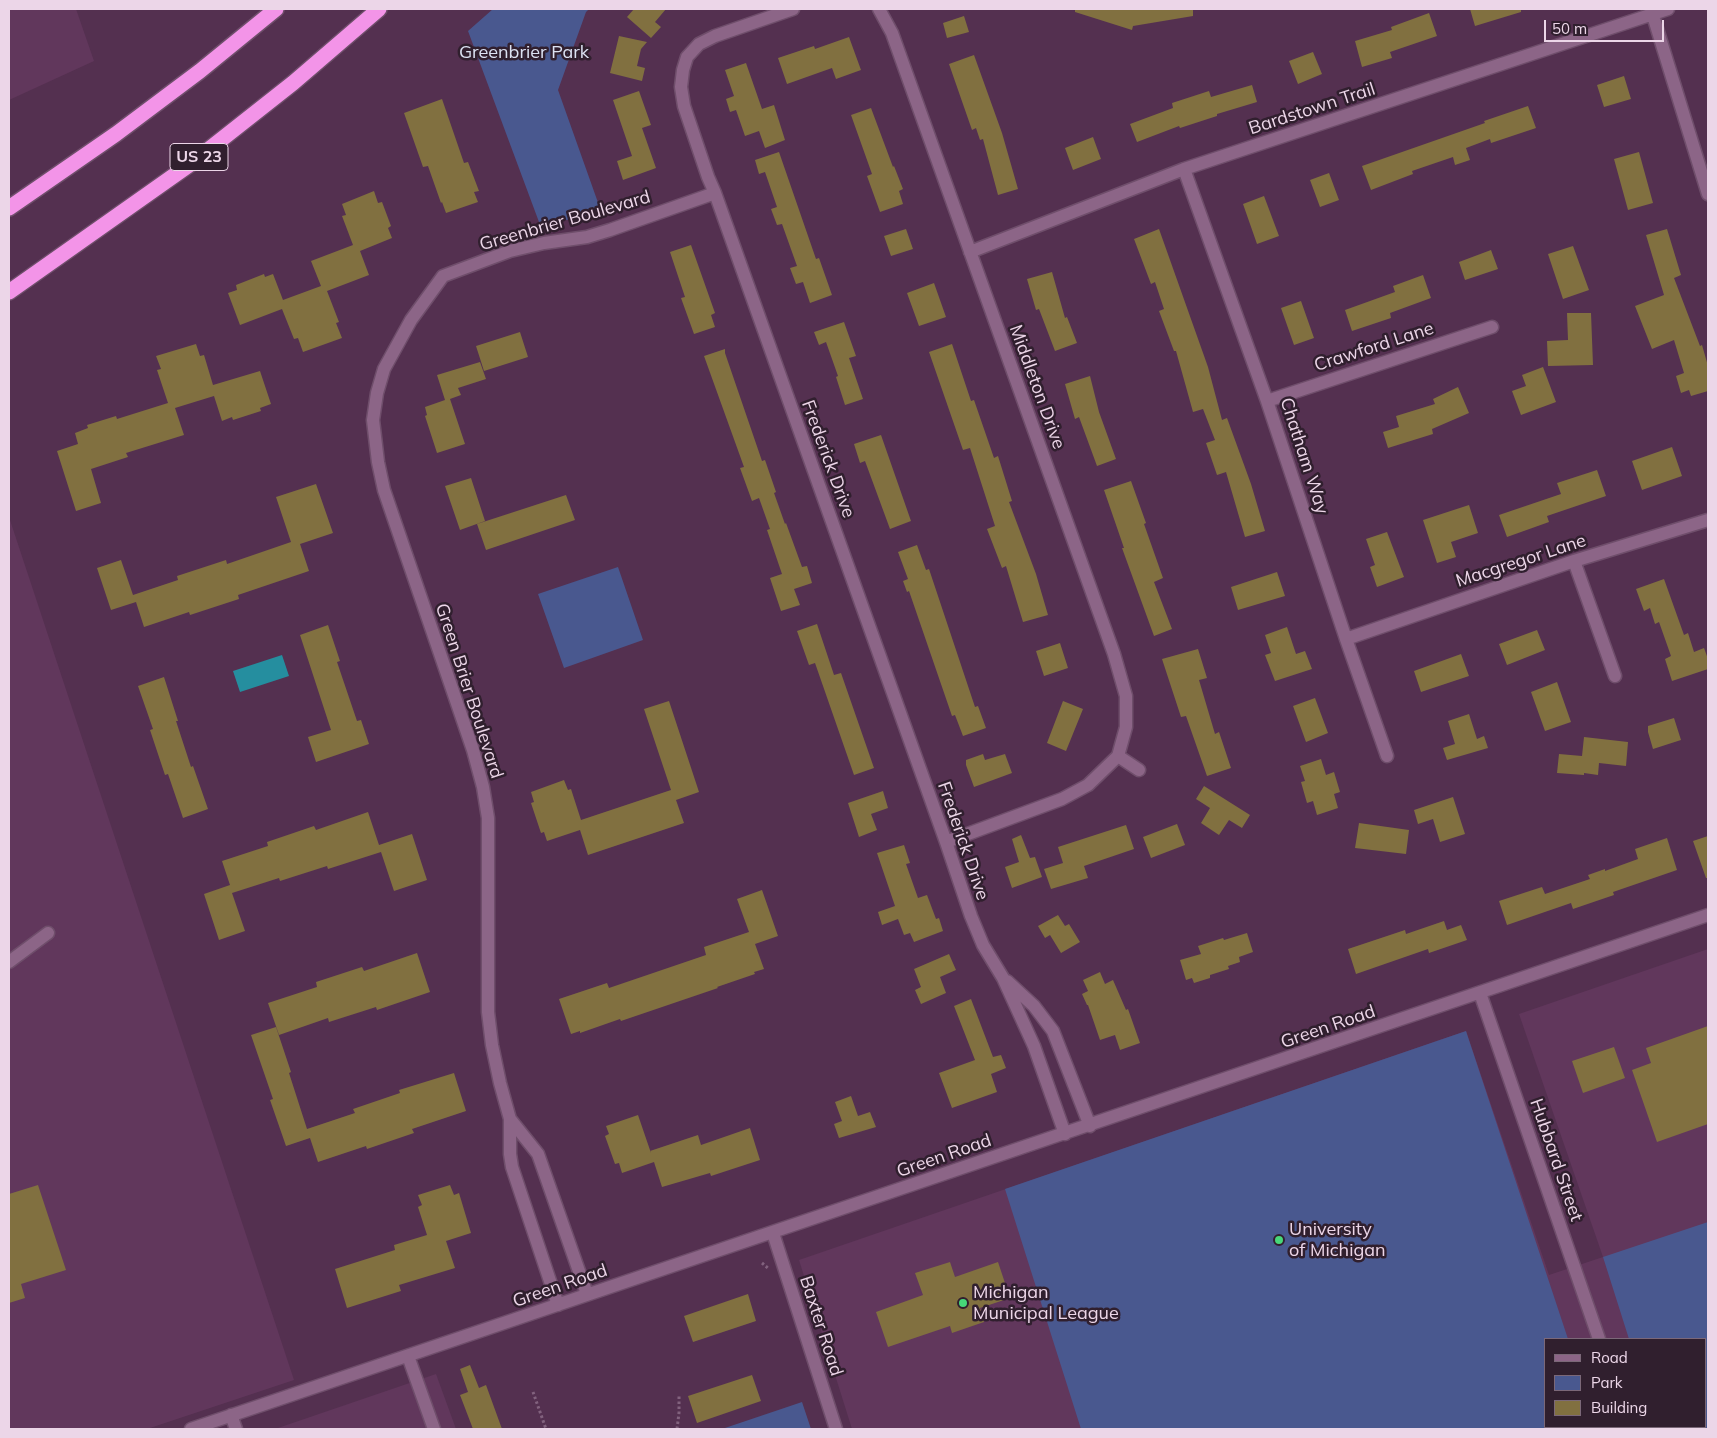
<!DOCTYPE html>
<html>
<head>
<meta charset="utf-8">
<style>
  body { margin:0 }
  #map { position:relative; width:1717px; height:1438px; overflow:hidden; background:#543050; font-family:Mulish,sans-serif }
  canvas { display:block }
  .frame { position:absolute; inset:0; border:10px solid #ecd6e8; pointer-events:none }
  .legend { position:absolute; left:1544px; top:1338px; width:162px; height:90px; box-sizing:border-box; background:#301f2e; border:1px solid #7b6878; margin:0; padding:6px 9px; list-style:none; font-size:15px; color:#ecd6e8 }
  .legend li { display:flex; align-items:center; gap:10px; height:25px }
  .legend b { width:25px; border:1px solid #7b6878 }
  .scale { position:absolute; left:1544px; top:20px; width:120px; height:22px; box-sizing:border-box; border:2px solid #ecd6e8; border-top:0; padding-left:6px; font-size:15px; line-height:18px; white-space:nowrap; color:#ecd6e8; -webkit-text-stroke:4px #301f2e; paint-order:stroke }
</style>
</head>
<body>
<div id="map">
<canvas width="1717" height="1438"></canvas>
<div class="frame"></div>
<ul class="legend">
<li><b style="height:6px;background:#8c6587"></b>Road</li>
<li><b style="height:14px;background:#49588f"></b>Park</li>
<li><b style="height:14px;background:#817040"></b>Building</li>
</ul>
<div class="scale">50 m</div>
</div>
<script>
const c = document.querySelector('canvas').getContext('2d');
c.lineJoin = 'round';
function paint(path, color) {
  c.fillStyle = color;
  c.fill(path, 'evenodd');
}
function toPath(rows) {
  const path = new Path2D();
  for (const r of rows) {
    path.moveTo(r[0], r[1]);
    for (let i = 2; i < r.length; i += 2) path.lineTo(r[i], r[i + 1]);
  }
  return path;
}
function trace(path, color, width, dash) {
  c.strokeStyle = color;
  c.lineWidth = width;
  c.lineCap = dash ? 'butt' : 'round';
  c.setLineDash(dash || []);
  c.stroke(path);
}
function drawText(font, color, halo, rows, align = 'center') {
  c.font = font + ' Mulish,sans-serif';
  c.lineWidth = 5;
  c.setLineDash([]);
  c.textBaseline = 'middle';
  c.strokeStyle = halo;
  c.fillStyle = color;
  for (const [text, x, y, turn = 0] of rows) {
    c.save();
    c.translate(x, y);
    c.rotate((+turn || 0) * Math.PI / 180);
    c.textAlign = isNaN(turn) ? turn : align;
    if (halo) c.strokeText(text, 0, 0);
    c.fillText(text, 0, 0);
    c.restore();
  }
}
paint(toPath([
  [9,9,76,9,94,61,9,100],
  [9,517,294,1380,147,1429,9,1429],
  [1708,949,1708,1429,852,1429,799,1260,1466,1031,1549,1275,1603,1257,1519,1014],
  [1546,1339,1706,1339,1706,1427,1546,1427],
  [436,1374,456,1429,275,1429]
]), '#61375c');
paint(toPath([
  [493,9,589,9,586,12,558,90,601,211,576,219,539,222,468,31],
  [618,567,643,640,564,668,538,594],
  [1466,1031,1568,1339,1546,1339,1546,1427,1597,1427,1598,1429,1081,1429,1005,1189],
  [1708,1222,1708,1429,1658,1429,1657,1427,1706,1427,1706,1339,1629,1339,1603,1257],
  [802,1402,811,1429,722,1429]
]), '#49588f');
paint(toPath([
  [282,655,289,676,240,692,233,671]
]), '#258e9f');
paint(toPath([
  [634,9,666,9,655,22,661,27,651,38,627,17],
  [1075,9,1193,9,1193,16,1133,26,1132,30,1075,12],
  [1470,9,1521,9,1521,12,1475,26],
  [1429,13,1437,36,1390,52,1392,58,1362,67,1355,41,1392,30,1391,27],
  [964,16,969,32,947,38,943,23],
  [619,36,647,42,641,49,637,66,645,68,642,81,610,73],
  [849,37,861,70,836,79,832,68,787,84,778,58,814,46,815,49],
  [1313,52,1322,74,1298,84,1289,61],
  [974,55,1002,133,1018,189,998,195,983,139,980,140,976,128,972,130,949,64],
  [746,63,762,109,774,105,785,140,765,148,759,131,745,136,736,110,730,112,726,99,734,96,725,70],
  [1624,76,1631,99,1604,107,1597,85],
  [1252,85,1257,102,1217,114,1217,116,1180,128,1179,126,1137,142,1130,124,1173,108,1172,103,1209,91,1211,97],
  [639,91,651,125,642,128,656,168,623,180,617,161,632,156,613,100],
  [442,99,464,163,468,162,479,191,474,192,478,202,446,213,442,202,441,203,428,166,423,167,404,113],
  [1528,106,1536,128,1491,143,1490,139,1466,148,1470,160,1455,165,1453,157,1412,171,1413,174,1371,190,1362,166,1485,123,1484,121],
  [871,108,893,167,894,166,903,189,899,191,903,204,880,212,867,176,872,174,851,115],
  [1093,137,1101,159,1073,170,1065,148],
  [779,152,816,259,819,258,832,295,810,303,803,282,796,284,790,268,797,266,782,224,777,225,771,209,777,207,765,172,759,174,755,160],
  [1639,152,1653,203,1628,210,1614,159],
  [1329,173,1339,200,1320,207,1310,180],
  [374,191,378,203,382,202,391,226,388,228,392,238,360,251,369,275,327,291,339,322,336,323,342,338,303,352,298,338,294,339,282,309,240,325,228,293,237,290,236,285,264,274,265,277,273,274,283,300,321,286,311,261,353,245,342,216,346,215,342,204],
  [1264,196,1279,236,1257,244,1243,204],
  [906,229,913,249,891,256,884,236],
  [1159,229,1208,367,1222,420,1227,418,1251,484,1265,531,1245,537,1226,472,1217,475,1206,443,1215,440,1203,409,1193,412,1176,351,1174,351,1159,311,1164,309,1155,282,1151,284,1134,239],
  [1667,229,1681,275,1674,278,1700,346,1702,345,1708,366,1708,391,1691,396,1689,390,1681,393,1676,376,1684,373,1674,340,1652,349,1635,306,1664,295,1646,235],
  [691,245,715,313,711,315,715,327,694,334,681,298,685,297,670,252],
  [1573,246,1589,290,1563,299,1548,254],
  [1491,250,1498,269,1465,280,1459,262],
  [1052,272,1065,318,1067,317,1077,343,1055,351,1039,309,1036,310,1027,279],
  [1423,275,1431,298,1390,313,1391,318,1352,331,1345,310,1395,292,1393,286],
  [934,283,946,317,919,326,907,293],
  [1301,301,1314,338,1294,345,1281,308],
  [1567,313,1591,313,1593,365,1548,366,1547,341,1568,340],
  [844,322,856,356,849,358,863,399,845,405,836,377,838,376,826,342,819,345,814,332],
  [520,332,528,357,484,371,476,346],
  [196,344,200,356,204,355,213,385,260,371,271,404,260,408,261,411,233,420,232,417,222,421,214,396,175,408,184,435,126,453,128,457,91,469,101,503,76,511,57,451,78,444,75,433,88,428,87,425,116,416,117,419,168,403,157,370,161,369,156,356],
  [952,344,971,401,974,400,994,458,998,456,1012,501,1009,502,1036,574,1048,615,1023,622,1006,566,1002,568,987,529,995,526,970,448,963,450,929,352],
  [725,349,725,353,762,461,765,460,776,492,774,493,785,524,786,523,802,567,807,566,812,583,794,589,800,605,781,611,770,578,782,574,767,530,770,529,759,498,752,501,740,468,744,467,704,356],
  [480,362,486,379,458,388,461,395,450,399,465,444,437,453,425,416,427,415,425,407,445,400,437,375],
  [1543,367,1556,402,1521,415,1512,391,1526,386,1522,375],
  [1090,376,1099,412,1116,459,1097,466,1079,417,1075,419,1065,384],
  [1458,387,1469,413,1432,429,1433,434,1388,448,1383,432,1399,427,1396,416,1435,404,1433,399],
  [881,435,911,521,890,529,865,461,860,463,854,444],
  [1672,447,1682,476,1642,490,1632,461],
  [1597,470,1606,496,1547,516,1549,522,1507,537,1499,515,1561,494,1557,483],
  [471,478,485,521,460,530,445,486],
  [1131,481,1146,523,1144,524,1163,578,1154,582,1172,629,1154,636,1122,548,1124,548,1104,490],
  [316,484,333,533,300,544,309,571,238,595,239,599,190,615,189,612,144,627,136,602,111,610,97,568,121,560,133,595,178,580,177,576,226,560,227,564,291,542,276,497],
  [566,495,575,520,486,550,477,524],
  [1469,505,1478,533,1451,542,1456,557,1437,563,1423,520],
  [1387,532,1404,577,1377,587,1370,567,1375,565,1366,539],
  [917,545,926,570,929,569,975,707,978,706,986,728,963,736,955,715,952,716,909,591,907,592,903,581,908,579,898,552],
  [1277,572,1285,596,1238,610,1231,587],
  [1664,579,1684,635,1688,633,1694,652,1704,648,1708,659,1708,669,1672,681,1665,659,1671,656,1659,622,1655,624,1650,608,1644,611,1636,589],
  [817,624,834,675,841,673,874,768,854,775,815,663,809,665,797,631],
  [328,625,340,661,337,662,357,721,361,720,369,744,316,762,308,737,331,730,300,635],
  [1287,627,1296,654,1305,651,1312,669,1275,681,1265,655,1271,653,1265,635],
  [1537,630,1545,650,1507,665,1499,644],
  [1060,643,1068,668,1044,676,1036,651],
  [1198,649,1207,678,1199,680,1215,734,1219,732,1231,768,1207,776,1186,716,1181,717,1162,659],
  [1461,654,1469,676,1421,692,1414,671],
  [164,677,178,721,176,721,191,767,193,766,208,809,183,818,168,774,165,775,150,730,153,729,138,686],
  [1557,682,1571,722,1545,731,1531,692],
  [1315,698,1328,733,1306,742,1293,706],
  [669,701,699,792,676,800,684,823,588,855,580,830,547,841,544,832,541,833,531,803,534,802,531,792,564,780,568,790,571,789,581,820,671,790,644,709],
  [1063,701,1083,709,1066,751,1047,743],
  [1469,714,1477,739,1484,736,1488,748,1447,760,1443,748,1455,744,1448,721],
  [1674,718,1681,740,1653,749,1648,732,1648,726],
  [1584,737,1628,742,1626,766,1599,763,1598,775,1584,773,1584,775,1557,773,1559,754,1582,756],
  [983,754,985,760,1005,754,1012,773,974,787,966,765,966,760],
  [1321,759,1326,775,1334,772,1340,792,1334,794,1338,808,1317,815,1313,801,1307,803,1301,782,1305,781,1300,766],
  [1204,786,1250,815,1242,828,1229,820,1219,835,1201,823,1210,808,1196,799],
  [883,791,888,808,871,814,877,830,859,837,848,803],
  [1453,797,1465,834,1440,842,1433,819,1418,824,1414,810],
  [368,812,379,845,412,834,427,880,394,891,381,852,328,869,327,866,280,881,279,878,232,893,245,931,219,940,204,894,230,885,222,861,268,846,267,842,314,826,316,830],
  [1359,823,1409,830,1406,854,1355,848],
  [1177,824,1185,845,1151,858,1143,837],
  [1126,825,1134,849,1084,866,1088,878,1051,889,1044,869,1063,863,1058,847],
  [1021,835,1030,858,1035,857,1042,877,1012,888,1005,867,1019,862,1012,839],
  [1708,836,1708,878,1706,878,1693,841],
  [1667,838,1677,870,1613,892,1614,895,1573,909,1571,903,1507,925,1499,901,1542,887,1545,894,1590,879,1588,875,1605,869,1605,871,1638,859,1635,849],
  [904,845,910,863,906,864,918,898,927,895,936,919,939,918,943,931,914,942,910,933,904,935,898,919,882,925,878,912,895,906,877,853],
  [762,890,778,936,755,944,764,969,754,972,755,974,717,987,718,988,621,1021,620,1019,580,1033,580,1031,571,1034,559,999,607,983,609,988,706,955,704,947,749,932,737,899],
  [1058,915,1065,926,1069,924,1080,942,1061,953,1050,935,1045,938,1038,926],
  [1444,921,1447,930,1461,925,1467,940,1429,953,1428,949,1356,974,1348,949,1405,930,1406,934],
  [1247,933,1253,952,1239,957,1240,962,1228,966,1229,969,1210,975,1210,978,1194,983,1192,978,1186,980,1180,960,1201,954,1198,946,1223,938,1224,940],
  [417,953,430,992,377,1010,376,1007,329,1022,328,1018,279,1035,268,1003,317,987,316,982,362,967,364,971],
  [949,954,956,970,940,977,946,993,921,1004,915,990,921,987,914,969],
  [1100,972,1105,984,1113,980,1126,1010,1128,1009,1140,1043,1120,1050,1115,1035,1100,1040,1088,1005,1087,1005,1082,994,1088,991,1083,980],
  [971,999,993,1057,1001,1055,1006,1068,991,1074,997,1092,952,1108,939,1073,975,1060,954,1006],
  [1708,1026,1708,1124,1657,1142,1632,1070,1651,1063,1646,1048],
  [276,1027,291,1072,289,1073,307,1129,355,1113,353,1109,400,1093,399,1090,454,1073,466,1111,412,1129,414,1133,367,1149,366,1146,318,1162,310,1138,286,1146,270,1100,273,1099,251,1035],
  [1614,1047,1625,1078,1583,1093,1572,1061],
  [851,1096,858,1116,870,1112,876,1127,839,1138,834,1124,842,1121,835,1102],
  [638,1115,651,1153,650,1151,698,1135,701,1145,750,1128,760,1160,711,1176,710,1173,662,1187,654,1162,622,1173,619,1163,615,1164,605,1136,609,1134,606,1126],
  [38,1185,66,1270,21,1284,25,1298,9,1303,9,1194],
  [450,1185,454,1195,459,1193,471,1233,446,1241,455,1268,399,1285,401,1291,347,1308,335,1269,395,1250,394,1245,427,1235,418,1207,422,1205,418,1195],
  [950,1262,955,1277,998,1262,1010,1298,980,1308,984,1322,952,1333,950,1326,888,1347,876,1312,923,1295,915,1273],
  [748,1294,756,1321,693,1342,684,1316],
  [470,1365,479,1388,486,1385,502,1429,473,1429,460,1395,468,1392,460,1369],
  [752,1375,761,1401,697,1423,688,1396]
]), '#817040');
const minor = toPath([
  [793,9,715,36,699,44,687,57,683,70,681,87,684,106,708,177,715,193,946,842,971,916,983,945,1003,978,1034,1046,1065,1134],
  [879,9,892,33,1114,654,1126,696,1126,727,1118,756,1088,785,1062,799,946,842],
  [1651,9,1708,194],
  [1184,169,1267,401,1346,639,1387,756],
  [970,252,1184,169,1668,9],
  [1267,401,1492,327],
  [1574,561,1615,676],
  [1346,639,1574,561,1708,520],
  [1118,756,1139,770],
  [9,962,48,933],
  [1007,981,1034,1006,1053,1031,1090,1126],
  [1480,993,1599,1339],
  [510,1119,538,1154,587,1294],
  [773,1233,836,1429],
  [558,1305,512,1167,510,1154,510,1119,500,1083,492,1045,488,1012,488,818,483,787,473,750,384,490,378,462,373,420,377,393,384,369,411,320,443,276,510,251,544,243,587,237,610,230,715,193],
  [408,1356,434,1429],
  [231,1415,236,1429],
  [1628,1427,1628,1429],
  [191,1429,1708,915]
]);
const highway = toPath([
  [9,208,116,134,200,71,276,9],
  [9,292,189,165,293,83,379,9]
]);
trace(minor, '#6f4e6b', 15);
trace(highway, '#6f4e6b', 18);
trace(toPath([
  [762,1263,769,1269],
  [533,1392,546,1429],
  [677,1429,679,1413,679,1394]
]), '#82627e', 3, [2.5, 2.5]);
trace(minor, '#8c6587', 12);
trace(highway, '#f394e8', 15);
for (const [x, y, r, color] of [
  [1279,1240,5,"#47d779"],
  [963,1303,5,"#47d779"]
]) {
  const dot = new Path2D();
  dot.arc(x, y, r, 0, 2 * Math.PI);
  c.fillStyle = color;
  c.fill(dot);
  trace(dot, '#301f2e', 2);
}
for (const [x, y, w] of [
  [199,157,58]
]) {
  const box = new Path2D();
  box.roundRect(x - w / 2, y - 13.5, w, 27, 4);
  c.fillStyle = '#301f2e';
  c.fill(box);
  trace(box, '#ecd6e8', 1);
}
drawText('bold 16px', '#ecd6e8', null, [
  ["US 23",199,157]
]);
drawText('18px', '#dce2f3', '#301f2e', [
  ["Greenbrier Park",524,53]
]);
drawText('18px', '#ecd6e8', '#301f2e', [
  ["Bardstown Trail",1312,109,-18],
  ["Greenbrier Boulevard",565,221,-16],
  ["Crawford Lane",1374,347,-18],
  ["Middleton Drive",1037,387,70],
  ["Chatham Way",1304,456,72],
  ["Frederick Drive",828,459,70],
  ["Macgregor Lane",1521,561,-18],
  ["Green Brier Boulevard",469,691,72],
  ["Frederick Drive",963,841,71],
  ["Green Road",1328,1027,-19],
  ["Green Road",944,1156,-19],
  ["Hubbard Street",1556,1160,71],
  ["Green Road",560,1286,-19],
  ["Baxter Road",821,1326,72]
]);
drawText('18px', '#ecd6e8', '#301f2e', [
  ["University",1289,1230],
  ["of Michigan",1289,1251],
  ["Michigan",973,1293],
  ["Municipal League",973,1314]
], 'left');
</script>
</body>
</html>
